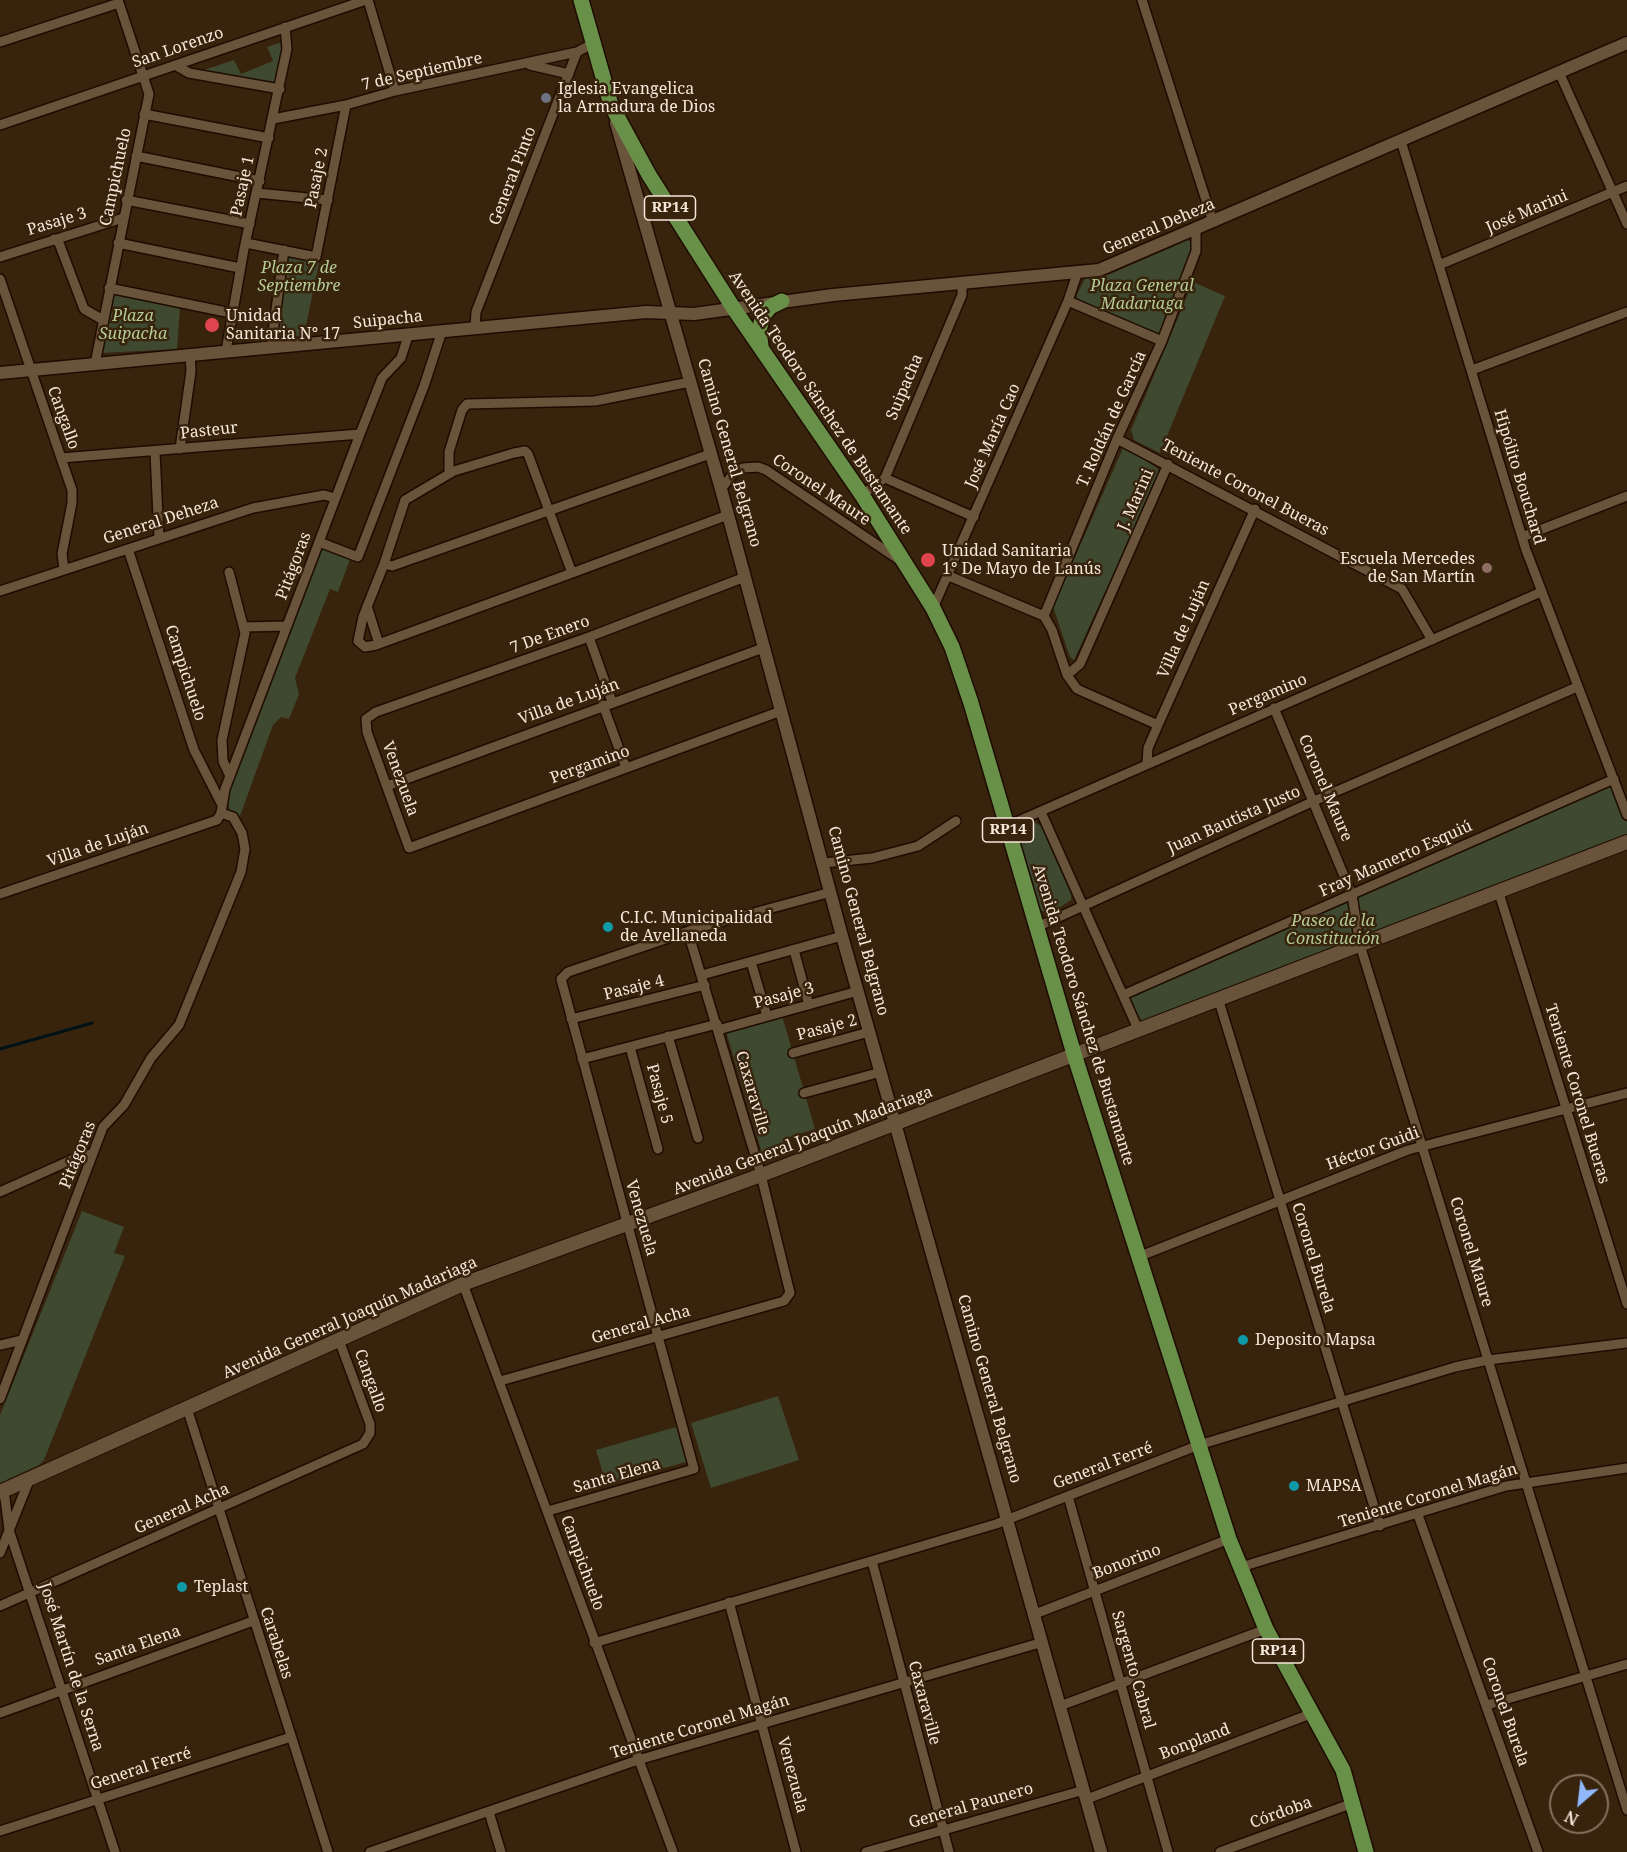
<!DOCTYPE html>
<html>
<head>
<meta charset="utf-8">
<style>
  body { margin:0 }
  #map { position:relative; width:1627px; height:1852px; overflow:hidden; background:#38230d; font-family:"Noto Serif",serif }
  canvas { display:block }
  .north { position:absolute; left:1549px; top:1774px; width:60px; height:60px; box-sizing:border-box; background:#38230d; border:2px solid #84725f; border-radius:50%; rotate:208deg; font-size:16px; font-weight:700; line-height:24px; text-align:center; color:#f6e8da }
  .north::after { content:''; display:block; margin:auto; width:21px; height:27px; background:#90b8fd; clip-path:polygon(50% 0,100% 100%,50% 72%,0 100%) }
</style>
</head>
<body>
<div id="map">
<canvas width="1627" height="1852"></canvas>
<div class="north">N</div>
</div>
<script>
const c = document.querySelector('canvas').getContext('2d');
c.lineJoin = 'round';
function paint(path, color) {
  c.fillStyle = color;
  c.fill(path, 'evenodd');
}
function toPath(rows) {
  const path = new Path2D();
  for (const r of rows) {
    path.moveTo(r[0], r[1]);
    for (let i = 2; i < r.length; i += 2) path.lineTo(r[i], r[i + 1]);
  }
  return path;
}
function trace(path, color, width, dash) {
  c.strokeStyle = color;
  c.lineWidth = width;
  c.lineCap = dash ? 'butt' : 'round';
  c.setLineDash(dash || []);
  c.stroke(path);
}
function drawText(font, color, halo, rows, align = 'center') {
  c.font = font + ' "Noto Serif",serif';
  c.lineWidth = 5;
  c.setLineDash([]);
  c.textBaseline = 'middle';
  c.strokeStyle = halo;
  c.fillStyle = color;
  for (const [text, x, y, turn = 0] of rows) {
    c.save();
    c.translate(x, y);
    c.rotate((+turn || 0) * Math.PI / 180);
    c.textAlign = isNaN(turn) ? turn : align;
    if (halo) c.strokeText(text, 0, 0);
    c.fillText(text, 0, 0);
    c.restore();
  }
}
paint(toPath([
  [282,42,284,49,276,86,201,71,234,60,241,74,273,61,267,47],
  [1188,240,1192,243,1192,249,1160,334,1157,335,1077,300,1077,294,1087,275,1108,275],
  [286,255,319,263,304,335,276,339],
  [1193,282,1225,296,1160,453,1134,440,1131,430],
  [113,292,180,308,177,349,102,353],
  [1123,448,1128,448,1158,469,1159,474,1074,660,1070,657,1053,607],
  [321,548,350,559,338,592,330,589,295,678,299,694,289,719,281,717,273,725,240,816,230,811,226,796],
  [1614,779,1627,815,1627,842,1138,1029,1123,995],
  [1032,821,1041,826,1071,894,1071,900,1049,914,1040,910,1020,839,1024,826],
  [781,1012,815,1129,790,1137,794,1151,764,1160,725,1028],
  [82,1211,124,1227,114,1253,125,1256,44,1460,39,1465,0,1483,0,1415],
  [778,1396,799,1460,711,1488,691,1423],
  [676,1427,686,1462,606,1484,596,1450]
]), '#3e4930');
trace(toPath([
  [0,1049,92,1023]
]), '#001216', 3);
const minor = toPath([
  [368,0,395,91],
  [1142,0,1213,222],
  [0,42,119,3],
  [175,65,189,73,280,89],
  [530,65,569,74],
  [1559,72,1627,224],
  [144,114,269,138],
  [273,119,346,105,395,91,577,52],
  [0,125,366,0],
  [1401,141,1526,550,1627,815],
  [136,156,260,181],
  [257,193,328,200],
  [126,200,250,224],
  [54,239,59,243,84,309,103,320],
  [118,243,240,268],
  [246,243,316,257,346,105],
  [0,257,123,218],
  [1439,265,1627,186],
  [0,279,72,490,72,503,62,554,64,569],
  [109,288,231,313],
  [1068,301,1162,341],
  [475,327,476,312,577,52,592,44],
  [271,347,284,250],
  [226,351,244,249,287,49,285,27],
  [95,364,149,94,118,0],
  [1472,370,1627,312],
  [1117,439,1402,589,1432,640],
  [180,449,191,371,190,355],
  [155,452,159,538],
  [61,458,360,434],
  [449,474,449,452,462,410,467,404,595,401,690,382],
  [885,478,974,517],
  [721,489,734,473,743,468,758,467,766,470,901,561],
  [862,495,885,478,962,295,962,283],
  [1522,537,1627,496],
  [319,542,358,557,424,386,442,331],
  [128,549,194,750,221,803],
  [384,564,392,566,710,454],
  [229,572,245,633,222,740,223,761,230,776],
  [572,573,528,454,525,451,514,453,454,471,405,500,384,564,363,617,358,641,365,647,376,645,572,573,728,515],
  [949,576,1044,616,1052,630,1067,675,1077,689,1158,725],
  [745,577,589,637,376,712,366,719,367,732,409,848,781,711],
  [0,591,253,508,324,495,335,498],
  [367,606,379,644],
  [933,608,1068,301,1077,274],
  [1044,616,1117,439,1162,341,1196,251,1196,230],
  [244,627,287,626],
  [589,637,612,702],
  [1067,675,1080,664,1168,464],
  [603,705,626,768],
  [1274,708,1352,895,1360,945,1627,1810],
  [1147,763,1148,748,1158,725,1255,509],
  [387,786,763,648],
  [1041,812,1138,1029],
  [1007,826,1541,592],
  [824,863,872,858,918,846,956,821],
  [1499,893,1627,1304],
  [0,894,217,820,221,813,225,789,360,434,382,378,401,358,408,336],
  [1037,927,1314,801,1577,687],
  [794,950,809,1005],
  [751,962,767,1016],
  [702,975,842,936],
  [1123,995,1614,779],
  [1218,998,1380,1526],
  [571,1019,705,985],
  [718,1030,858,991],
  [668,1036,698,1138],
  [630,1047,658,1149],
  [793,1053,869,1032],
  [582,1059,717,1024],
  [804,1093,881,1072],
  [0,1192,80,1156,92,1154],
  [1138,1257,1408,1150,1627,1093],
  [463,1284,673,1852],
  [0,1345,22,1340],
  [500,1381,784,1301,790,1293,761,1175,688,932],
  [0,1399,103,1127,124,1105,151,1058,179,1025,241,872,245,849,242,833,233,817,221,813],
  [187,1408,328,1852],
  [4,1490,9,1530,115,1852],
  [1068,1496,1168,1852],
  [548,1511,694,1469,561,979,568,972,698,928,831,892],
  [1418,1515,1538,1852],
  [0,1553,30,1478],
  [872,1561,949,1852],
  [1241,1567,1506,1486,1627,1468],
  [729,1602,796,1852],
  [0,1606,363,1444,370,1433,370,1424,339,1340],
  [1035,1614,1229,1539],
  [594,1643,996,1524,1199,1445,1455,1367,1488,1360,1627,1343],
  [1487,1705,1627,1664],
  [1060,1706,1266,1629],
  [0,1713,253,1621],
  [1087,1799,1313,1713],
  [489,1812,501,1852],
  [0,1831,291,1737],
  [370,1852,638,1760,1043,1642],
  [866,1852,1084,1790],
  [1220,1852,1353,1803]
]);
const tertiary = toPath([
  [616,123,721,489,842,936,1101,1852],
  [0,373,646,312,694,314,833,295,1099,270,1627,43]
]);
const secondary = toPath([
  [0,1492,463,1284,764,1174,1627,842]
]);
const primary = toPath([
  [581,0,611,105,649,175,734,309,862,495,933,608,952,647,971,703,1074,1054,1229,1539,1266,1629,1343,1770,1366,1852],
  [761,346,759,330,763,316,770,307,782,301]
]);
trace(minor, '#1e0c00', 12);
trace(tertiary, '#1e0c00', 15);
trace(secondary, '#1e0c00', 16);
trace(primary, '#1e0c00', 18);
trace(minor, '#6a533b', 9);
trace(tertiary, '#6a533b', 12);
trace(secondary, '#6a533b', 14);
trace(primary, '#689048', 15);
for (const [x, y, r, color] of [
  [546,98,6,"#6b7280"],
  [212,325,8,"#e0444e"],
  [928,560,8,"#e0444e"],
  [1487,568,6,"#8d6e63"],
  [608,927,6,"#0f9aa8"],
  [1243,1340,6,"#0f9aa8"],
  [1294,1486,6,"#0f9aa8"],
  [182,1587,6,"#0f9aa8"]
]) {
  const dot = new Path2D();
  dot.arc(x, y, r, 0, 2 * Math.PI);
  c.fillStyle = color;
  c.fill(dot);
  trace(dot, '#38230d', 2);
}
for (const [x, y, w] of [
  [670,208,51],
  [1008,830,51],
  [1278,1651,51]
]) {
  const box = new Path2D();
  box.roundRect(x - w / 2, y - 12, w, 24, 4.5);
  c.fillStyle = '#38230d';
  c.fill(box);
  trace(box, '#f6e8da', 1.5);
}
drawText('bold 15px', '#f6e8da', null, [
  ["RP14",670,208],
  ["RP14",1008,830],
  ["RP14",1278,1651]
]);
drawText('16px', '#f6e8da', '#38230d', [
  ["San Lorenzo",178,48,-19],
  ["7 de Septiembre",422,72,-13],
  ["General Pinto",513,176,-69],
  ["Campichuelo",116,177,-78],
  ["Pasaje 2",317,178,-79],
  ["Pasaje 1",243,186,-78],
  ["José Marini",1527,212,-23],
  ["Pasaje 3",57,222,-17],
  ["General Deheza",1159,227,-23],
  ["Suipacha",388,320,-6],
  ["Suipacha",905,387,-67],
  ["Avenida Teodoro Sánchez de Bustamante",820,403,56],
  ["Cangallo",63,418,70],
  ["T. Roldán de García",1112,419,-66],
  ["Pasteur",209,431,-6],
  ["José María Cao",993,436,-66],
  ["Camino General Belgrano",729,453,74],
  ["Hipólito Bouchard",1519,477,73],
  ["Teniente Coronel Bueras",1245,488,28],
  ["Coronel Maure",821,490,34],
  ["J. Marini",1136,500,-66],
  ["General Deheza",161,521,-18],
  ["Pitágoras",294,566,-69],
  ["Villa de Luján",1184,629,-66],
  ["7 De Enero",550,635,-20],
  ["Campichuelo",185,673,72],
  ["Pergamino",1268,695,-23],
  ["Villa de Luján",569,702,-20],
  ["Pergamino",590,765,-20],
  ["Venezuela",400,779,70],
  ["Coronel Maure",1325,788,67],
  ["Juan Bautista Justo",1234,820,-24],
  ["Villa de Luján",98,845,-19],
  ["Fray Mamerto Esquiú",1396,859,-24],
  ["Camino General Belgrano",858,921,75],
  ["Pasaje 4",634,988,-14],
  ["Pasaje 3",784,996,-15],
  ["Avenida Teodoro Sánchez de Bustamante",1083,1015,73],
  ["Pasaje 2",827,1028,-15],
  ["Caxaraville",752,1093,74],
  ["Pasaje 5",659,1094,75],
  ["Teniente Coronel Bueras",1577,1094,73],
  ["Avenida General Joaquín Madariaga",803,1141,-21],
  ["Héctor Guidi",1373,1149,-20],
  ["Pitágoras",78,1155,-68],
  ["Venezuela",641,1218,74],
  ["Coronel Maure",1471,1252,73],
  ["Coronel Burela",1313,1258,73],
  ["Avenida General Joaquín Madariaga",350,1318,-24],
  ["General Acha",641,1325,-16],
  ["Cangallo",370,1381,70],
  ["Camino General Belgrano",989,1389,74],
  ["General Ferré",1103,1466,-21],
  ["Santa Elena",617,1476,-16],
  ["Teniente Coronel Magán",1428,1496,-17],
  ["General Acha",182,1509,-24],
  ["Bonorino",1127,1562,-21],
  ["Campichuelo",582,1563,70],
  ["Carabelas",276,1643,72],
  ["Santa Elena",138,1646,-20],
  ["José Martín de la Serna",71,1667,72],
  ["Sargento Cabral",1133,1670,74],
  ["Caxaraville",924,1703,75],
  ["Coronel Burela",1505,1712,71],
  ["Teniente Coronel Magán",700,1727,-17],
  ["Bonpland",1195,1742,-21],
  ["General Ferré",141,1769,-18],
  ["Venezuela",792,1775,75],
  ["General Paunero",971,1806,-16],
  ["Córdoba",1281,1813,-20]
]);
drawText('16px', '#f6e8da', '#38230d', [
  ["Iglesia Evangelica",558,89],
  ["la Armadura de Dios",558,107],
  ["Unidad",226,316],
  ["Sanitaria N° 17",226,334],
  ["Unidad Sanitaria",942,551],
  ["1° De Mayo de Lanús",942,569],
  ["Escuela Mercedes",1475,559,"right"],
  ["de San Martín",1475,577,"right"],
  ["C.I.C. Municipalidad",620,918],
  ["de Avellaneda",620,936],
  ["Deposito Mapsa",1255,1340],
  ["MAPSA",1306,1486],
  ["Teplast",194,1587]
], 'left');
drawText('italic 16px', '#b4cb94', '#38230d', [
  ["Plaza 7 de",299,268],
  ["Septiembre",299,286],
  ["Plaza General",1142,286],
  ["Madariaga",1142,304],
  ["Plaza",133,316],
  ["Suipacha",133,334],
  ["Paseo de la",1333,921],
  ["Constitución",1333,939]
]);
</script>
</body>
</html>
